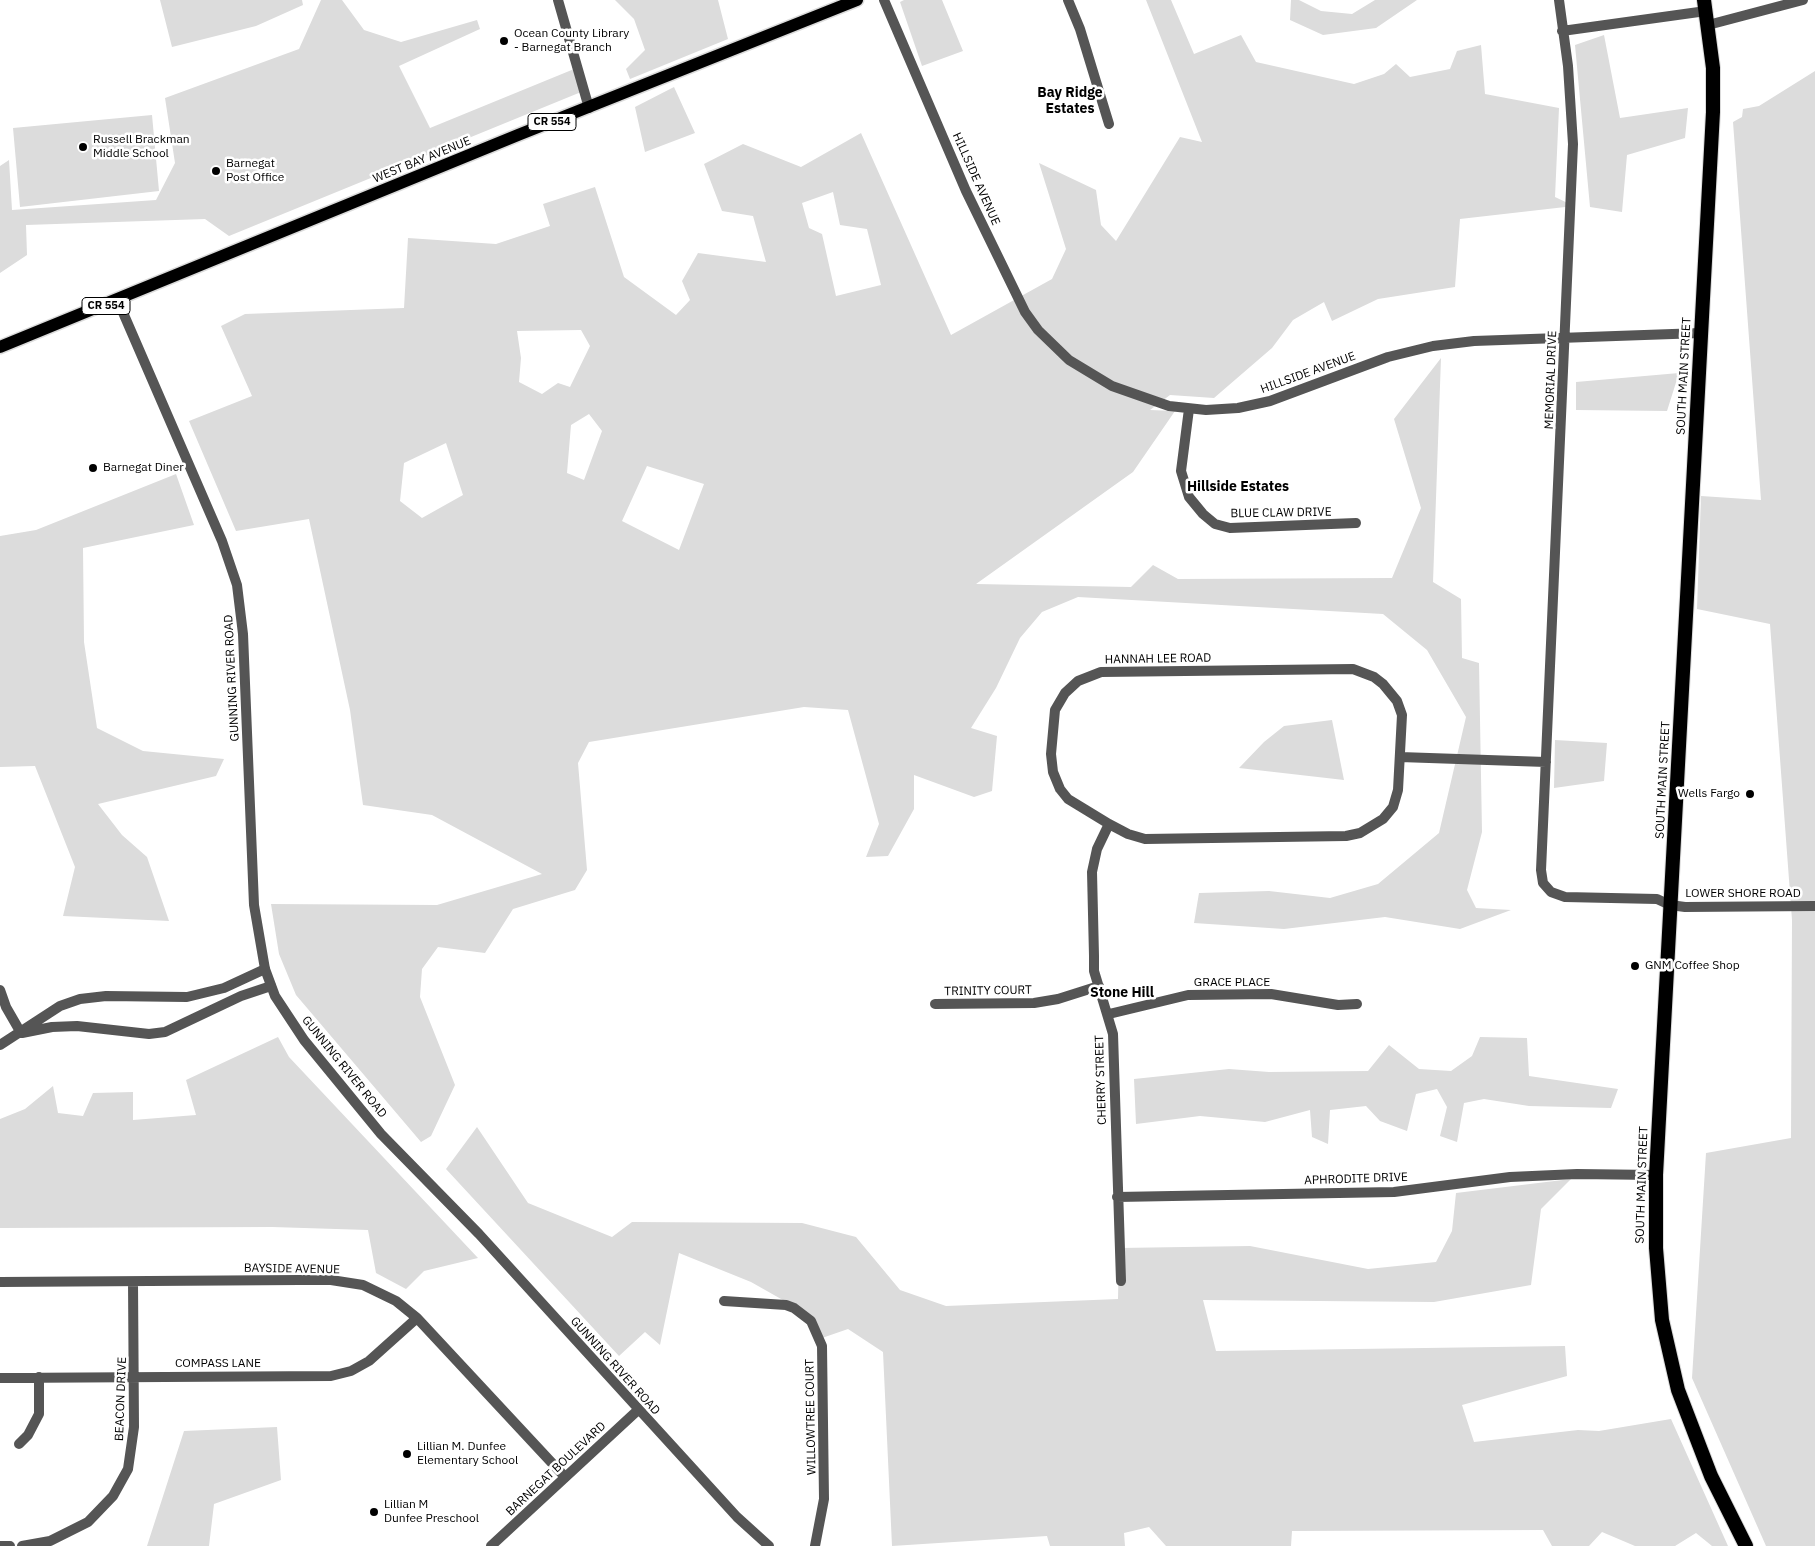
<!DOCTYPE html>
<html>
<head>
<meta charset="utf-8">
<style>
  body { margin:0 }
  canvas { display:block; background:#fff }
</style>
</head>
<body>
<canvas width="1815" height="1546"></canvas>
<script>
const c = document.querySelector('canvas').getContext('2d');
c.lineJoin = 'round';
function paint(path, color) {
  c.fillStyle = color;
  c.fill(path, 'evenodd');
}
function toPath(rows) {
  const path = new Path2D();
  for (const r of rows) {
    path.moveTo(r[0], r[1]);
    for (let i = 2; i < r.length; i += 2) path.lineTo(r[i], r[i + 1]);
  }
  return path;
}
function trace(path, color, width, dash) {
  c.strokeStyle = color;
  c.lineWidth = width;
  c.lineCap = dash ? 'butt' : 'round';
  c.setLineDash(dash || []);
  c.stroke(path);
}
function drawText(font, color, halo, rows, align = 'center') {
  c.font = font + ' "IBM Plex Sans",sans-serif';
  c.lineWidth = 5;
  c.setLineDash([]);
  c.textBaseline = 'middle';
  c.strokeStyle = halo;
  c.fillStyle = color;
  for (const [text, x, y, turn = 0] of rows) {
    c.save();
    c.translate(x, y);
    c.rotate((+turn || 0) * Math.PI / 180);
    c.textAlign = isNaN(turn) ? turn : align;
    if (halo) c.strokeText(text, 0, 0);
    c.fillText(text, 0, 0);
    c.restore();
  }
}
paint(toPath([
  [160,0,302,0,303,5,256,26,172,47],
  [321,0,342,0,364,30,401,42,477,20,480,29,399,66,430,128,579,67,586,90,229,236,205,219,26,225,27,255,0,273,0,166,9,160,12,210,156,200,175,163,165,98,299,49],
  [615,0,718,0,728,39,630,79,626,69,645,50,634,19],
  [904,0,942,0,963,51,922,66,900,2],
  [1146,0,1171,0,1194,54,1241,35,1256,62,1354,84,1384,74,1396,64,1410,77,1450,69,1457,51,1481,45,1485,94,1559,108,1555,197,1574,206,1460,219,1455,287,1378,299,1332,321,1324,302,1293,320,1272,348,1214,398,1170,395,1150,410,1175,411,1133,472,976,584,1131,587,1153,565,1178,579,1392,578,1421,508,1394,419,1441,358,1433,582,1461,599,1462,658,1479,663,1482,832,1467,890,1476,908,1511,910,1460,929,1385,917,1284,929,1194,923,1199,893,1269,891,1330,898,1378,884,1439,833,1466,717,1427,650,1383,614,1078,597,1042,612,1020,638,996,688,971,728,997,736,992,791,974,797,914,775,914,809,888,856,866,857,879,824,848,710,804,707,589,742,578,763,587,870,575,890,513,909,485,953,438,947,422,969,420,997,455,1085,431,1136,421,1142,296,995,279,954,271,904,437,905,542,874,432,815,363,805,350,710,309,519,236,531,189,421,252,396,221,326,245,314,404,308,408,238,496,244,550,226,543,204,595,187,624,277,676,315,690,300,682,281,698,253,766,262,753,216,722,211,704,164,743,144,801,167,861,133,951,335,1052,279,1066,249,1039,163,1096,190,1101,225,1116,241,1180,137,1202,142],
  [833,192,840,225,867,229,881,285,836,296,822,234,809,228,802,203],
  [581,330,590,346,570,387,558,383,542,394,519,382,521,358,517,331],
  [589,414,602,431,584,480,567,473,571,425],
  [446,443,463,495,422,518,400,501,404,463],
  [647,466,704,484,679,550,622,521],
  [1291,0,1299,0,1321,11,1352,14,1375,0,1417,0,1376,28,1323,35,1290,20],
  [1604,35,1620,118,1688,108,1685,138,1627,155,1622,212,1590,207,1575,45],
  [1815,71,1815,1546,1766,1546,1692,1378,1706,1153,1791,1138,1792,920,1770,624,1697,609,1701,496,1761,500,1733,122,1742,117,1743,109,1759,106],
  [674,87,695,133,645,152,635,107],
  [152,115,159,191,20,207,13,128],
  [1679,373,1667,411,1576,410,1576,382],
  [176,474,194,525,83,548,84,642,97,728,143,751,224,759,216,776,98,804,122,835,147,857,169,921,63,916,75,867,35,766,0,767,0,536,36,530],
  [1332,720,1344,780,1239,768,1264,742,1284,726],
  [1555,740,1607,743,1604,781,1554,788],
  [278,1037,289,1057,478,1258,424,1271,406,1289,376,1273,368,1230,272,1227,0,1228,0,1119,25,1109,53,1086,58,1113,83,1116,93,1093,133,1092,133,1120,196,1115,186,1080],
  [1480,1037,1527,1038,1529,1076,1618,1089,1611,1108,1529,1106,1484,1099,1464,1103,1457,1142,1440,1136,1447,1107,1437,1089,1416,1094,1407,1131,1380,1121,1366,1106,1330,1110,1328,1144,1312,1137,1310,1110,1265,1122,1200,1116,1136,1124,1134,1079,1229,1069,1269,1072,1368,1071,1389,1045,1419,1069,1451,1071,1472,1056],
  [477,1127,528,1203,612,1237,632,1222,802,1223,856,1237,900,1290,946,1306,1118,1299,1119,1248,1250,1246,1368,1269,1436,1262,1452,1231,1456,1193,1571,1179,1541,1209,1531,1285,1434,1302,1203,1300,1216,1351,1565,1346,1567,1376,1462,1405,1474,1442,1578,1430,1599,1431,1671,1419,1728,1546,1712,1546,1696,1533,1675,1546,1635,1546,1602,1532,1589,1546,1552,1546,1543,1530,1292,1531,1291,1546,1166,1546,1149,1527,1124,1533,1125,1546,1050,1546,1047,1536,892,1546,883,1352,848,1329,822,1338,797,1308,751,1282,679,1253,660,1345,645,1332,619,1356,446,1169],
  [277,1427,281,1480,214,1504,209,1546,147,1546,184,1431]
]), '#dcdcdc');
const primary = toPath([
  [0,347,518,135,857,0]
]);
const trunk = toPath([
  [1704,0,1713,68,1713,112,1656,1175,1656,1248,1662,1320,1678,1390,1711,1476,1746,1546]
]);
trace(primary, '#dbdbdb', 15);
trace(trunk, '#dbdbdb', 16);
trace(toPath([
  [558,0,589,108],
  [884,0,966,191,1025,312,1038,330,1069,360,1112,386,1169,406,1206,410,1238,408,1270,401,1388,357,1433,346,1474,341,1701,333],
  [1068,0,1080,29,1109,124],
  [1559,0,1568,66,1573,144,1541,870,1543,883,1551,892,1565,897,1657,899,1670,905,1685,907,1815,906],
  [1708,25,1803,0],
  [1562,31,1706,11],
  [1189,409,1181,471,1189,497,1203,514,1215,524,1230,528,1356,523],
  [1353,669,1374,677,1383,684,1397,701,1402,715,1398,790,1393,807,1383,819,1360,833,1346,836,1145,839,1128,834,1109,824,1068,799,1060,789,1053,772,1051,754,1055,710,1065,693,1078,681,1101,672,1353,669],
  [1400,757,1546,762],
  [1109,824,1097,849,1092,872,1094,956,1094,971,1113,1034,1121,1281],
  [0,990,6,1007,21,1033],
  [935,1004,1034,1003,1058,999,1099,986],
  [1109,1014,1188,995,1271,994,1338,1005,1357,1004],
  [22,1033,52,1027,77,1026,149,1034,165,1032,241,996,271,986],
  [0,1045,60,1006,80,999,106,996,187,997,224,988,265,969],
  [1117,1197,1394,1192,1510,1177,1577,1174,1656,1175],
  [0,1282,299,1280,331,1280,363,1285,396,1301,417,1318,565,1477],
  [724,1301,786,1305,794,1308,811,1321,822,1346,824,1499,815,1546],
  [0,1378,331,1376,351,1371,369,1361,417,1318],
  [19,1444,28,1435,39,1414,39,1377],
  [0,1546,10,1546],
  [22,1546,50,1541,88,1522,113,1496,128,1469,134,1427,133,1282]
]), '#555', 10);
trace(toPath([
  [118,301,222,541,237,585,243,634,254,905,265,969,275,996,304,1040,381,1134,479,1234,737,1517,769,1546],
  [491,1546,638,1410]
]), '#555', 10);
trace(primary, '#000', 12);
trace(trunk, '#000', 14);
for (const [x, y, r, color] of [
  [504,41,5,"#000"],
  [83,147,5,"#000"],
  [216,171,5,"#000"],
  [93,468,5,"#000"],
  [1750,794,5,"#000"],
  [1635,966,5,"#000"],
  [407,1454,5,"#000"],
  [374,1512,5,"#000"]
]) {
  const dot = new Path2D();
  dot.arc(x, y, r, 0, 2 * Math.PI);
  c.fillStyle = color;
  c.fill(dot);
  trace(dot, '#fff', 2);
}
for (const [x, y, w] of [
  [552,122,48],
  [106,306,48]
]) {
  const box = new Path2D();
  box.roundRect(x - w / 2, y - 8.5, w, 17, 4);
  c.fillStyle = '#fff';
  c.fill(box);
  trace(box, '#000', 1);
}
drawText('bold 11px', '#000', null, [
  ["CR 554",552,122],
  ["CR 554",106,306]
]);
drawText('12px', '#000', '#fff', [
  ["Ocean County Library",514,34],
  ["- Barnegat Branch",514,48],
  ["Russell Brackman",93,140],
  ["Middle School",93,154],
  ["Barnegat",226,164],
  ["Post Office",226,178],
  ["Barnegat Diner",103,468],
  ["Wells Fargo",1740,794,"right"],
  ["GNM Coffee Shop",1645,966],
  ["Lillian M. Dunfee",417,1447],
  ["Elementary School",417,1461],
  ["Lillian M",384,1505],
  ["Dunfee Preschool",384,1519]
], 'left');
drawText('12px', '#000', '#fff', [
  ["WEST BAY AVENUE",422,160,-22],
  ["HILLSIDE AVENUE",976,179,66],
  ["HILLSIDE AVENUE",1308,373,-20],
  ["SOUTH MAIN STREET",1684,376,-87],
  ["MEMORIAL DRIVE",1551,380,-88],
  ["BLUE CLAW DRIVE",1281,513,-1],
  ["HANNAH LEE ROAD",1158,659,-1],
  ["GUNNING RIVER ROAD",232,678,-93],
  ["SOUTH MAIN STREET",1663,780,-87],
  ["LOWER SHORE ROAD",1743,894],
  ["GRACE PLACE",1232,983],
  ["TRINITY COURT",988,991,-1],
  ["GUNNING RIVER ROAD",344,1067,51],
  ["CHERRY STREET",1101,1080,-92],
  ["APHRODITE DRIVE",1356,1179,-2],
  ["SOUTH MAIN STREET",1642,1185,-88],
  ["BAYSIDE AVENUE",292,1269,1],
  ["COMPASS LANE",218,1364],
  ["GUNNING RIVER ROAD",615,1366,48],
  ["BEACON DRIVE",121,1399,-88],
  ["WILLOWTREE COURT",811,1417,-91],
  ["BARNEGAT BOULEVARD",556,1469,-43]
]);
drawText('bold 14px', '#000', '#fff', [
  ["Bay Ridge",1070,93],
  ["Estates",1070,109],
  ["Hillside Estates",1238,487],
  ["Stone Hill",1122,993]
]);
</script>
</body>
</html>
